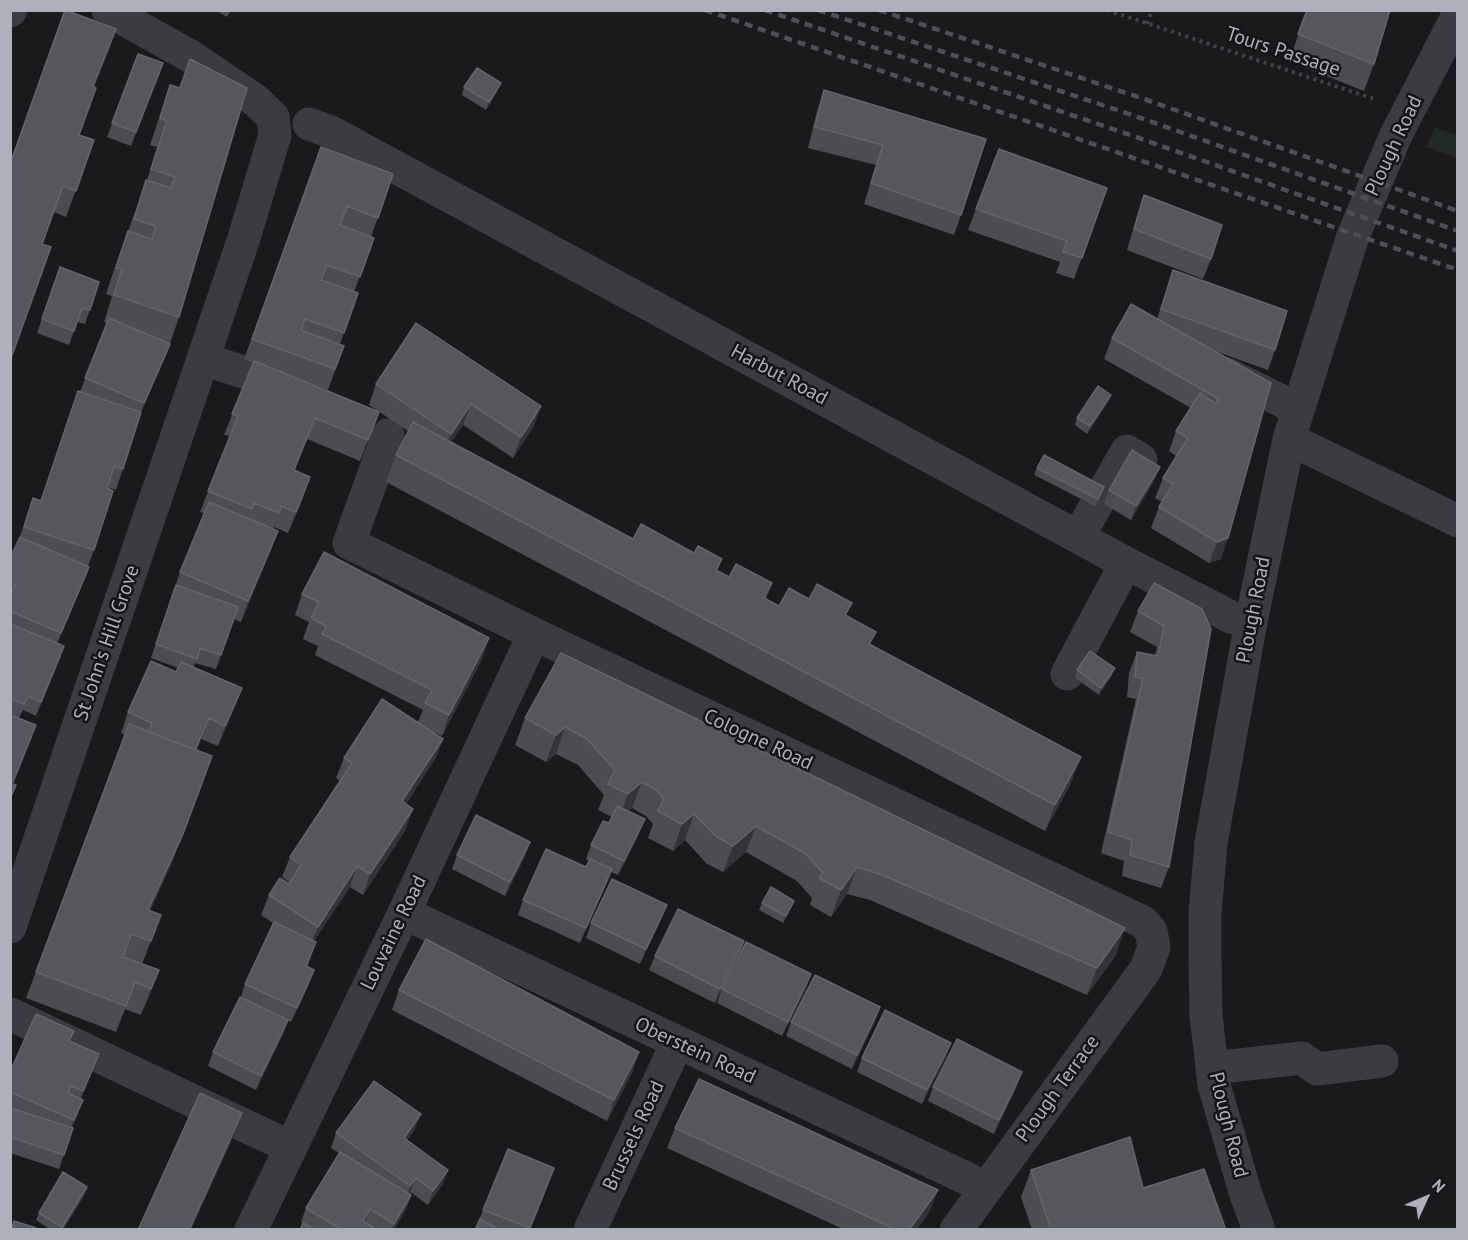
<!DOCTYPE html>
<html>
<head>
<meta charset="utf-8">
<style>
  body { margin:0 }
  #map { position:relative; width:1468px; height:1240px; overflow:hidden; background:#1a1a1c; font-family:"PT Sans",sans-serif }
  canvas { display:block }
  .frame { position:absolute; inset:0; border:12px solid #acb1bc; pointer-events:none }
  .north { position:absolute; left:1396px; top:1168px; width:60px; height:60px; -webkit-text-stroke:4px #151517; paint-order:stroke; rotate:46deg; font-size:16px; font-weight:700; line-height:24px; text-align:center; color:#acb1bc }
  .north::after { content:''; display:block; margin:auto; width:21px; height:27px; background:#acb1bc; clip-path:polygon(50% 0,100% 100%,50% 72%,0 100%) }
</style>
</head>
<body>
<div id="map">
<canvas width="1468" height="1240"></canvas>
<div class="frame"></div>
<div class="north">N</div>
</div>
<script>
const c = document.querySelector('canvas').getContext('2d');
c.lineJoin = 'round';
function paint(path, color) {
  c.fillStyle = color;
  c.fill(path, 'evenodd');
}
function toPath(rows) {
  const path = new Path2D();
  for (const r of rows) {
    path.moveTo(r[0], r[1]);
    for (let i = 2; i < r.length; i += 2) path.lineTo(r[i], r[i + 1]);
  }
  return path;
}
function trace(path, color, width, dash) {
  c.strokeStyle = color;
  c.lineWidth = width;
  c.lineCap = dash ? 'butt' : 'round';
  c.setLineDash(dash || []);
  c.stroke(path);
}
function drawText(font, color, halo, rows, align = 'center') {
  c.font = font + ' "PT Sans",sans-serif';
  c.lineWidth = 5;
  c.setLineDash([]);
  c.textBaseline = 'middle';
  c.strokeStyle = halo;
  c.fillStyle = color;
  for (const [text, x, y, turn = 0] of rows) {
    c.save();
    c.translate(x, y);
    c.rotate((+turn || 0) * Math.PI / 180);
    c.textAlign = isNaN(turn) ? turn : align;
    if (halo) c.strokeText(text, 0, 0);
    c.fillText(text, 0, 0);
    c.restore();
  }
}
paint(toPath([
  [1435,128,1457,135,1457,158,1426,147]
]), '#212a22');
trace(toPath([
  [1107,10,1377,100],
  [1147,24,1152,10]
]), '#404348', 4, [3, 4.5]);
trace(toPath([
  [10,11,11,10],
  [309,124,331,132,1126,563,1231,617,1251,622],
  [203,359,290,387],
  [1227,374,1298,409],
  [388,435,349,543,534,634,1143,922,1151,931,1154,947,1146,969,956,1230],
  [1289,439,1458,521],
  [1078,537,1127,451,1141,460],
  [1067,674,1126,563],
  [404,913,970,1180,984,1191],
  [10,927,243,241,275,135,273,117,255,100,190,56,108,10],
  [10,1014,290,1147],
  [1212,1068,1302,1058,1317,1069,1382,1061],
  [251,1230,404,913,534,634],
  [590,1230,677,1043],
  [1259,1230,1246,1195,1214,1085,1206,1015,1205,958,1205,913,1211,843,1251,622,1289,439,1353,236,1396,135,1458,15]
]), '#3b3c41', 33);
trace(toPath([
  [705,10,1458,270],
  [765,10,1136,137,1458,251],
  [818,10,1141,118,1458,231],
  [879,10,1147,100,1458,211]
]), '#4d5056', 4.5, [8, 6]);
paint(toPath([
  [215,10,231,10,227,17],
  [1307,10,1374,64,1364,91,1289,61],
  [116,29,94,87,79,135,94,140,66,217,54,212,42,244,10,163],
  [138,54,163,63,131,146,107,137],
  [190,59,179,317,165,358,141,412,116,490,107,487,94,550,88,566,89,567,57,644,64,646,59,661,36,716,23,710,19,718,10,715,10,558,19,539,33,498,41,501,78,391,80,392,107,323,104,322,112,296,106,294,118,258,147,180,157,147,150,145,170,85,179,88],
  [464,87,498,90,486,110,462,95],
  [824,90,961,215,954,235,864,204,876,165,808,148,817,111],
  [321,147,393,174,371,237,374,238,354,292,358,293,340,344,344,346,328,390,300,380,371,433,360,461,307,439,294,471,303,498,288,533,274,527,273,529,278,531,270,552,241,622,234,619,216,669,195,663,194,667,242,688,234,709,218,746,201,739,197,750,173,860,150,911,161,915,142,964,159,970,141,1015,125,1009,116,1032,26,998,125,735,121,733,128,712,176,672,178,668,151,658,180,572,204,513,200,512,230,436,224,435,253,363,244,359],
  [1107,188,1074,279,1056,273,1060,262,968,230,976,209],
  [1144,195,1211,259,1203,279,1127,250,1137,216],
  [60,267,99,282,85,324,77,322,69,345,37,333],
  [1173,270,1275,350,1268,370,1215,351,1271,383,1221,559,1209,563,1151,528,1159,507,1162,502,1155,498,1163,478,1176,456,1169,451,1176,431,1191,408,1104,359,1112,338,1157,319],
  [416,323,534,426,513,458,463,425,451,442,633,539,722,559,717,571,729,577,772,583,766,599,779,606,809,599,847,616,871,645,1071,783,1045,831,386,482,396,455,408,431,369,405,376,384],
  [1111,395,1108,402,1087,434,1075,425,1077,418],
  [1037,468,1102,494,1095,506,1034,475],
  [1154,481,1131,520,1104,504,1109,490],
  [302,594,482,659,442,736,428,729,443,739,435,759,406,804,406,829,363,895,350,887,314,941,316,942,307,967,314,970,309,984,291,1022,288,1021,283,1034,256,1090,208,1066,213,1052,241,997,245,984,273,923,261,915,269,895,290,883,282,877,290,857,340,781,336,778,344,758,418,722,423,710,315,655,318,646,303,639,309,622,295,615],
  [1202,609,1169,867,1161,888,1122,876,1124,861,1101,853,1136,699,1127,697,1129,673,1137,652,1155,655,1157,647,1130,632,1138,611],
  [561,653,1116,955,1087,995,870,900,847,894,831,917,810,905,812,898,797,881,746,852,723,872,707,864,685,840,673,851,648,838,653,824,646,816,632,808,628,811,639,834,618,875,611,872,580,943,518,915,523,900,586,867,589,861,586,859,591,845,609,823,612,817,598,810,604,795,578,765,556,754,546,762,515,745,525,718],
  [1077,670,1112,675,1099,695,1075,678],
  [530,842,525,856,505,896,452,869,457,855],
  [794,901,791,908,783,923,759,910,762,903],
  [667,905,661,919,640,964,586,938,591,923],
  [744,941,739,956,715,1003,649,970,655,956],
  [811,974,806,989,782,1036,717,1003,722,989],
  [399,990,639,1052,632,1073,607,1121,392,1010],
  [880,1007,875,1021,852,1069,786,1036,791,1022],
  [70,1041,99,1054,81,1099,83,1100,72,1127,73,1128,59,1169,10,1153,10,1072],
  [951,1043,946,1057,922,1104,857,1072,862,1058],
  [1017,1086,994,1134,928,1101,933,1087],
  [675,1128,930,1211,916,1230,845,1230,667,1148],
  [415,1129,407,1140,443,1184,428,1205,410,1192,410,1194,411,1195,406,1209,394,1230,300,1230,303,1223,301,1222,306,1208,339,1153,331,1148,336,1133],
  [554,1168,530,1230,475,1230,483,1210],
  [1031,1170,1143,1188,1226,1230,1032,1230,1021,1197],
  [85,1194,63,1230,51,1230,36,1220,39,1213]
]), '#4b4d51');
paint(toPath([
  [116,29,107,55,83,113,93,86],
  [501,83,498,90,486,110,489,102],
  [170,344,165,358,139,417,144,403],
  [1111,395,1108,402,1087,434,1090,426],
  [471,404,463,425,443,454,451,434],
  [541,406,534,426,513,458,521,437],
  [1160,467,1154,481,1131,520,1136,506],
  [310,477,303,498,288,533,296,512],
  [278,531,270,552,241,622,248,601],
  [1228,538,1221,559,1209,563,1217,542],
  [89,567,84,581,56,647,61,633],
  [772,583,762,610,764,598],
  [489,638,482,659,442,736,449,715],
  [64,646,59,661,36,716,41,702],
  [1115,668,1112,675,1099,695,1101,688],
  [242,688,234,709,218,746,225,726],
  [209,718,201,739,187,773,194,752],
  [565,727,556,754,546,762,556,735],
  [443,739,435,759,394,822,402,801],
  [1081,757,1071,783,1045,831,1055,805],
  [642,782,632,808,618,820,628,794],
  [203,783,173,860,138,937,148,910],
  [413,809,406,829,363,895,370,874],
  [694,814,685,840,673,851,682,824],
  [645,819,639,834,618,875,624,861],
  [756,826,746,852,723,872,733,846],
  [530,842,525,856,505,896,510,882],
  [357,866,350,887,310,947,318,927],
  [857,867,847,894,831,917,841,890],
  [612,869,607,883,580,943,586,928],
  [794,901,791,908,783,923,786,916],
  [667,905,661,919,640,964,646,949],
  [1125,928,1116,955,1087,995,1097,968],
  [744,941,739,956,715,1003,720,989],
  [159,970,149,997,141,1015,151,989],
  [314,970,309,984,291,1022,297,1008],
  [811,974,806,989,782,1036,788,1022],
  [880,1007,875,1021,852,1069,857,1055],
  [288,1020,283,1034,256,1090,261,1076],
  [951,1043,946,1057,922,1104,927,1090],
  [639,1052,632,1073,607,1121,614,1100],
  [99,1054,91,1075,75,1112,83,1091],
  [1022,1072,1017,1086,994,1134,999,1120],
  [83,1100,75,1121,66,1141,74,1120],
  [242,1113,232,1140,191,1230,189,1230],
  [421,1114,415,1129,398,1152,404,1138],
  [448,1170,443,1184,428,1205,433,1191],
  [416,1178,410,1192,405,1201,410,1186],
  [87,1187,85,1194,63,1230,62,1230],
  [938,1190,930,1211,916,1230,909,1230],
  [411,1195,406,1209,394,1230,392,1230,394,1224],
  [370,1209,365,1223,363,1221]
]), '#333437');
const building = toPath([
  [65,10,116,29,93,86,96,88,79,135,94,140,76,191,63,186,42,244,51,247,10,361,10,164,65,10],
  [1307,10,1390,10,1374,64,1298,34,1307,10],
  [138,54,163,63,136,132,112,123,138,54],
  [190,59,247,88,179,317,114,295,122,269,116,268,128,231,152,239,156,226,134,219,146,180,171,188,175,177,151,169,167,121,160,118,170,85,180,88,190,59],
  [477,68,501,83,489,102,464,87,477,68],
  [824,90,986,139,961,215,871,183,883,145,815,127,824,90],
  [321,147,393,174,378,218,347,206,340,225,374,238,360,277,327,265,321,280,358,293,344,333,305,319,301,330,344,346,335,369,252,339,321,147],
  [999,149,1107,188,1082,258,1063,252,1067,241,976,209,999,149],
  [1144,195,1222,225,1211,259,1134,229,1144,195],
  [60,267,99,282,90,310,82,308,74,331,42,319,60,267],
  [1173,270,1287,311,1275,350,1161,309,1173,270],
  [1131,304,1271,383,1228,538,1217,542,1159,507,1173,484,1163,478,1188,438,1176,431,1200,393,1216,404,1219,399,1112,338,1131,304],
  [109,318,170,344,144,403,85,378,109,318],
  [416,323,541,406,521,437,471,404,451,434,376,384,416,323],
  [254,361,379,412,368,440,315,418,294,470,310,477,296,512,281,506,279,513,254,503,252,509,208,491,238,416,232,414,254,361],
  [1098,386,1111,395,1090,426,1077,418,1098,386],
  [78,391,141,412,123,469,114,466,107,488,113,491,94,550,24,527,33,498,41,501,78,391],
  [413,422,633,539,641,524,694,553,698,546,722,559,716,570,729,577,736,564,772,583,764,598,779,606,789,588,809,599,817,584,852,603,845,615,876,632,869,644,1081,757,1055,805,396,455,413,422],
  [1132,450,1160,467,1136,506,1109,490,1132,450],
  [1044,455,1104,487,1098,499,1037,468,1044,455],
  [209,502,278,531,248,601,180,572,209,502],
  [20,537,89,567,61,633,10,611,10,596,15,585,10,583,10,558,20,537],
  [324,552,489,638,449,715,425,703,432,690,322,634,326,626,311,618,319,602,302,594,324,552],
  [1154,583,1202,609,1211,629,1169,867,1130,855,1132,840,1108,832,1143,678,1135,677,1137,652,1158,656,1164,626,1138,611,1154,583],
  [176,585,238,607,221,655,200,648,197,659,156,644,176,585],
  [10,624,64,646,41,702,28,696,24,704,10,698,10,624],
  [1090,651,1115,668,1101,688,1077,670,1090,651],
  [561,653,1125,928,1097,968,880,874,857,867,841,890,819,878,823,873,806,854,756,826,733,846,717,837,694,814,682,824,658,811,664,799,655,789,642,782,628,794,608,784,615,770,587,739,565,727,556,735,525,718,561,653],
  [151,661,176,672,181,662,242,688,225,726,209,718,195,750,149,732,152,723,128,712,151,661],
  [382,699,443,739,402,801,413,809,370,874,357,866,318,927,269,895,280,878,289,884,301,865,290,857,352,763,344,758,382,699],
  [10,715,36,725,13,782,10,781,10,715],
  [129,724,212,756,183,834,148,910,161,915,151,941,131,934,123,957,159,970,151,989,135,982,126,1006,36,972,129,724],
  [10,783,16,785,10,799,10,783],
  [617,806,645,819,624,861,591,845,603,821,609,823,617,806],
  [476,815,530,842,510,882,457,855,476,815],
  [546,849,586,867,590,859,612,869,586,928,523,900,546,849],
  [612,879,667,905,646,949,591,923,612,879],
  [771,887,794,901,786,916,762,903,771,887],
  [678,909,744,941,720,989,655,956,678,909],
  [274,922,316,942,306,966,314,970,297,1008,245,984,274,922],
  [426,939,639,1052,614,1100,399,990,426,939],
  [746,942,811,974,788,1022,722,989,746,942],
  [815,975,880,1007,857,1055,791,1022,815,975],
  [240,997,288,1020,261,1076,213,1052,240,997],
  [885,1010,951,1043,927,1090,862,1058,885,1010],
  [36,1014,74,1031,69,1041,99,1054,83,1091,71,1086,68,1093,83,1100,74,1120,10,1092,10,1072,36,1014],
  [957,1039,1022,1072,999,1120,933,1087,957,1039],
  [699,1079,938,1190,909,1230,897,1230,675,1128,699,1079],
  [374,1081,421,1114,404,1138,448,1170,433,1191,416,1178,410,1186,336,1133,374,1081],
  [200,1093,242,1113,189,1230,138,1230,200,1093],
  [10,1108,73,1128,64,1155,10,1137,10,1108],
  [1130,1137,1143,1188,1204,1169,1226,1230,1051,1230,1031,1170,1130,1137],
  [508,1149,554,1168,530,1228,483,1210,508,1149],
  [340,1152,411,1195,394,1224,370,1209,363,1221,377,1230,342,1230,306,1208,340,1152],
  [63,1172,87,1187,62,1227,39,1213,63,1172],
  [480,1219,500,1230,475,1230,480,1219],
  [14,1221,36,1228,36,1230,11,1230,14,1221],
  [303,1223,316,1230,300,1230,303,1223]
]);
paint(building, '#56575d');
trace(building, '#63656c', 1.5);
drawText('20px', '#acb1bc', '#151517', [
  ["Tours Passage",1283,52,18],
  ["Plough Road",1394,146,-65],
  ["Harbut Road",779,375,28],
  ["Plough Road",1254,610,-79],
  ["St John's Hill Grove",107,643,-71],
  ["Cologne Road",758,740,25],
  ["Louvaine Road",394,933,-64],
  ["Oberstein Road",695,1051,25],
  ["Plough Terrace",1058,1089,-54],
  ["Plough Road",1228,1125,76],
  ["Brussels Road",634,1136,-65]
]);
</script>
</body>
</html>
